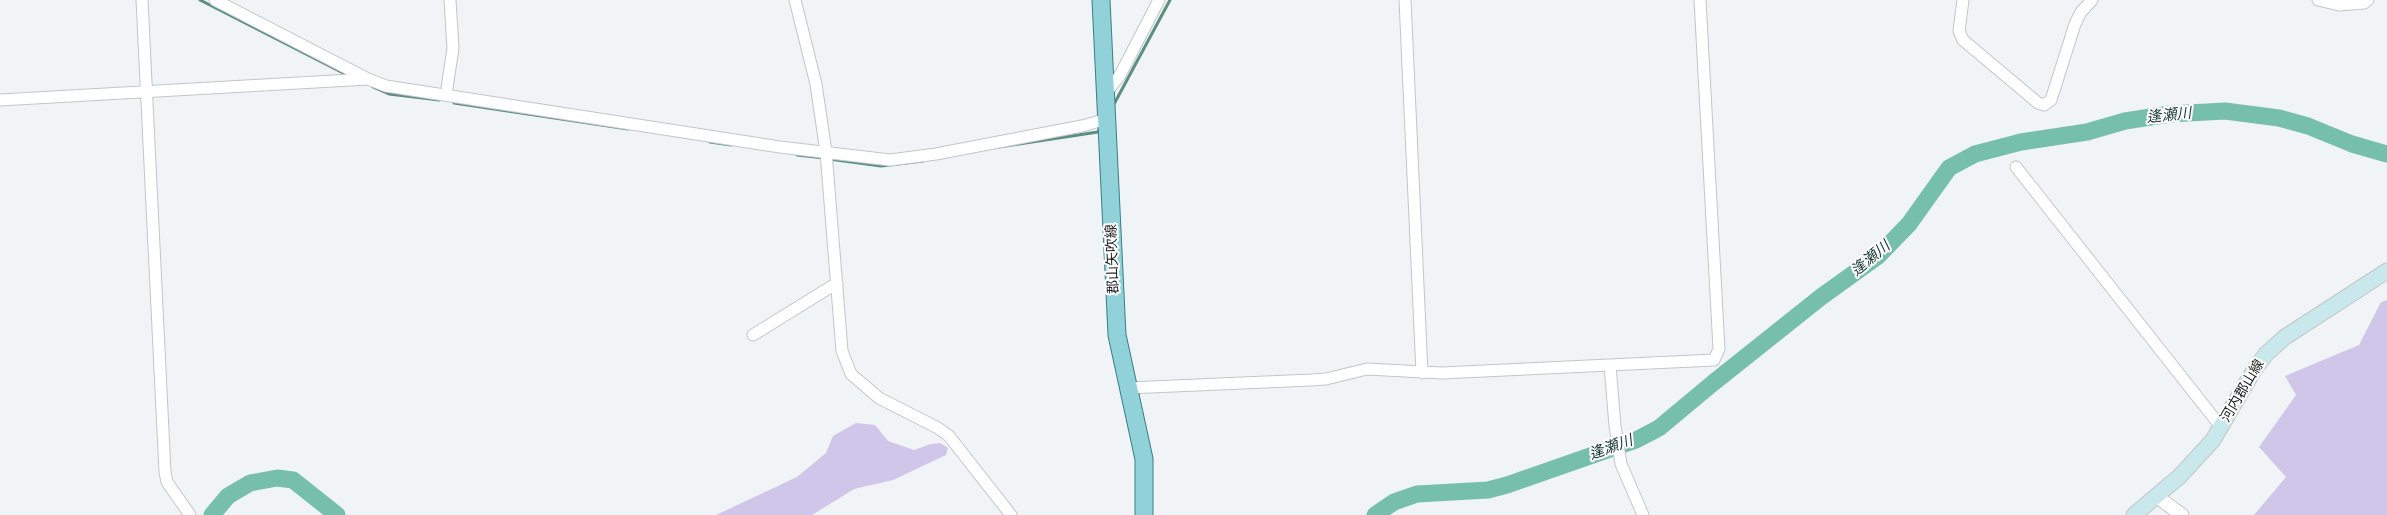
<!DOCTYPE html>
<html>
<head>
<meta charset="utf-8">
<style>
  body { margin:0 }
  canvas { display:block; background:#f0f4f7 }
</style>
</head>
<body>
<canvas width="2387" height="515"></canvas>
<script>
const c = document.querySelector('canvas').getContext('2d');
c.lineJoin = 'round';
function paint(path, color) {
  c.fillStyle = color;
  c.fill(path, 'evenodd');
}
function toPath(rows) {
  const path = new Path2D();
  for (const r of rows) {
    path.moveTo(r[0], r[1]);
    for (let i = 2; i < r.length; i += 2) path.lineTo(r[i], r[i + 1]);
  }
  return path;
}
function trace(path, color, width, dash) {
  c.strokeStyle = color;
  c.lineWidth = width;
  c.lineCap = dash ? 'butt' : 'round';
  c.setLineDash(dash || []);
  c.stroke(path);
}
function drawText(font, color, halo, rows, align = 'center') {
  c.font = font + ' "Varela Round","Noto Sans JP",sans-serif';
  c.lineWidth = 4;
  c.setLineDash([]);
  c.textBaseline = 'middle';
  c.strokeStyle = halo;
  c.fillStyle = color;
  for (const [text, x, y, turn = 0] of rows) {
    c.save();
    c.translate(x, y);
    c.rotate((+turn || 0) * Math.PI / 180);
    c.textAlign = isNaN(turn) ? turn : align;
    if (halo) c.strokeText(text, 0, 0);
    c.fillText(text, 0, 0);
    c.restore();
  }
}
paint(toPath([
  [2387,300,2387,515,2254,515,2286,477,2259,447,2296,395,2285,376,2359,345,2381,302],
  [856,423,875,425,888,441,914,450,931,444,940,443,948,448,946,455,893,480,854,489,812,515,716,515,797,477,826,453,833,436]
]), '#cfc6ea');
trace(toPath([
  [200,0,349,76],
  [373,87,389,94,439,100],
  [454,103,628,129],
  [1113,106,1170,0],
  [710,142,731,145],
  [999,147,1098,132,1100,128],
  [797,155,824,158],
  [829,159,881,166,923,161]
]), '#5c8f82', 3);
trace(toPath([
  [212,515,228,496,250,483,277,478,293,480,337,515],
  [1375,515,1394,502,1417,494,1488,490,1507,485,1636,440,1659,428,1713,383,1821,297,1878,256,1909,224,1949,168,1975,154,2021,142,2087,132,2125,121,2170,114,2225,111,2279,118,2308,126,2352,144,2387,154]
]), '#77bfad', 17);
const minor = toPath([
  [142,0,165,472,167,482,190,515],
  [215,0,368,79,386,86,780,147,890,160,936,154,1082,126,1107,119],
  [795,0,816,84,826,152,842,351,851,374,879,398,938,428,949,436,1011,515],
  [1405,0,1422,373],
  [1963,0,1959,31,1963,40,2038,103,2044,105,2051,100,2075,24,2081,12,2092,0],
  [2318,0,2339,5,2364,3,2368,0],
  [1106,93,1120,75,1159,0],
  [446,95,453,48,450,0],
  [0,100,368,79],
  [2016,167,2221,427],
  [753,335,837,283],
  [1610,365,1615,426,1621,464,1643,515],
  [1128,388,1311,380,1326,379,1367,369,1442,373,1714,360,1719,349,1700,0]
]);
const tertiary = toPath([
  [2156,496,2182,515]
]);
const secondary = toPath([
  [2134,515,2180,476,2213,440,2254,370,2266,354,2285,337,2387,271]
]);
const primary = toPath([
  [1101,0,1117,335,1144,459,1144,515]
]);
trace(minor, '#c2c6c9', 13);
trace(tertiary, '#c2c6c9', 15);
trace(secondary, '#c2c6c9', 17);
trace(primary, '#397e87', 19);
trace(minor, '#fff', 11);
trace(tertiary, '#fff', 13);
trace(secondary, '#c8e8ec', 15);
trace(primary, '#91d1d9', 17);
drawText('14px', '#1d1e1f', '#fff', [
  ["郡山矢吹線",1113,259,-92],
  ["河内郡山線",2243,391,-59]
]);
drawText('italic 15px', '#173931', '#fff', [
  ["逢瀬川",2169,116,-6],
  ["逢瀬川",1871,259,-40],
  ["逢瀬川",1611,448,-20]
]);
</script>
</body>
</html>
